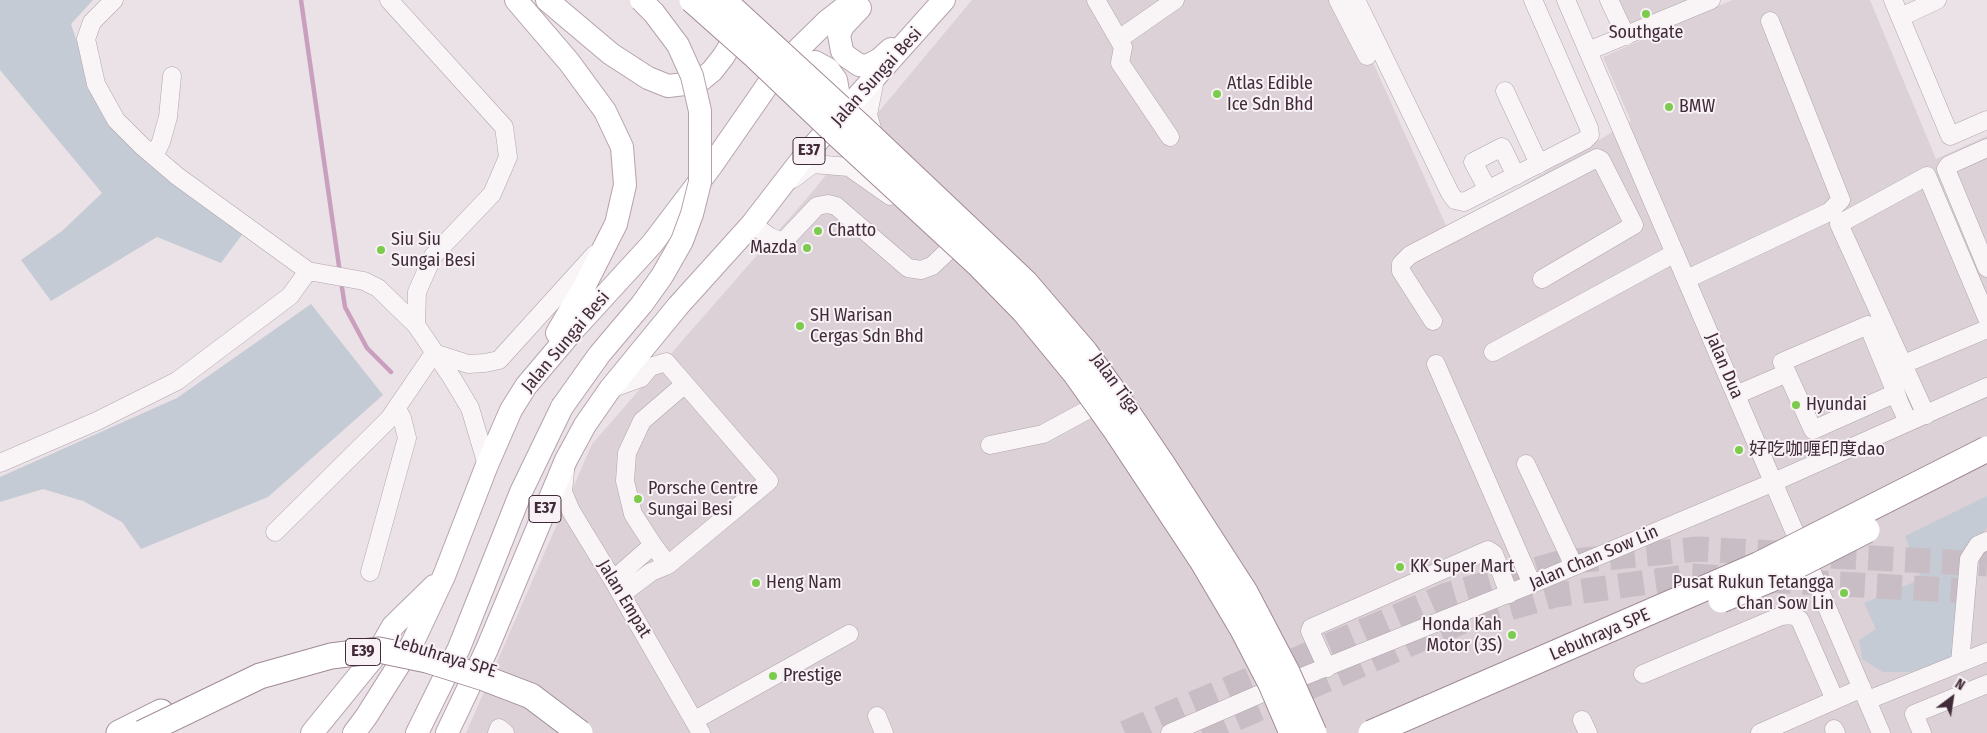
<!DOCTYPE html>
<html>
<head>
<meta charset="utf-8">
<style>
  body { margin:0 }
  #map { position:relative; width:1987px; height:733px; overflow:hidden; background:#eae2e7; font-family:"Fira Sans Condensed",sans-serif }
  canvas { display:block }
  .north { position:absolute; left:1927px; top:673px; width:50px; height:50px; -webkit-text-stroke:4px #f8f2f6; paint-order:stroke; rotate:31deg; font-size:14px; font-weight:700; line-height:20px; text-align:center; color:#422b38 }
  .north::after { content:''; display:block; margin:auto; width:18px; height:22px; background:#422b38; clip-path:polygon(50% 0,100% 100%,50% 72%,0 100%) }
</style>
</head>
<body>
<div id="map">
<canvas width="1987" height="733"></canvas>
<div class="north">N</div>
</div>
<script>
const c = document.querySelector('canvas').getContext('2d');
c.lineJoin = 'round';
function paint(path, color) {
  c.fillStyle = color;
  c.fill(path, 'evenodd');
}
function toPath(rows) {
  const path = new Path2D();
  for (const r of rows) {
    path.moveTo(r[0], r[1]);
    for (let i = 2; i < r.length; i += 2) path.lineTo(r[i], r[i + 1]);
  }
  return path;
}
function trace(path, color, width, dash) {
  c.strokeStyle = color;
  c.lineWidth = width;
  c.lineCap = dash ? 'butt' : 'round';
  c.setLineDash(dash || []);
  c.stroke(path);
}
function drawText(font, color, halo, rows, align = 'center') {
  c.font = font + ' "Fira Sans Condensed","Noto Sans SC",sans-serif';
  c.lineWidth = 4;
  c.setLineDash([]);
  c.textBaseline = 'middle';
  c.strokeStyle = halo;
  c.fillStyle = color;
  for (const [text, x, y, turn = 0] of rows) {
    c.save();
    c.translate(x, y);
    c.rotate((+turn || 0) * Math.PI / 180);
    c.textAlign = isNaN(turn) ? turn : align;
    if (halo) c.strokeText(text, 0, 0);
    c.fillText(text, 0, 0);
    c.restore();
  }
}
paint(toPath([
  [972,0,1345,0,1448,230,1631,121,1603,57,1732,0,1870,0,1936,159,1987,136,1987,733,466,733,592,444,807,198],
  [1614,0,1702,0,1628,31]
]), '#dcd1d7');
paint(toPath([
  [0,0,93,0,71,24,100,111,206,208,244,232,221,263,157,237,51,301,21,260,62,231,102,193,0,70],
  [311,304,383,395,268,497,141,549,122,522,83,501,43,489,0,502,0,477,177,398],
  [1987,496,1987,528,1965,552,1955,659,1938,667,1910,672,1883,672,1862,659,1859,640,1876,629,1864,603,1921,579,1905,536]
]), '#c4cbd4');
trace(toPath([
  [301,0,340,273],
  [341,281,345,307,367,348,391,372]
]), '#c99fbd', 4.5);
trace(toPath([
  [1125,733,1447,595,1563,562,1698,549,1987,564],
  [1202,733,1461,622,1555,595,1692,576,1987,592]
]), '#c8bdc4', 25, [25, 12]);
const minor = toPath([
  [114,0,92,22,86,39,96,84,116,120,142,146,177,176,308,271,364,281,378,288,416,325,452,378,470,408,487,465],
  [389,0,504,127,508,157,492,194,433,256,417,292,416,325],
  [1096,0,1123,47,1120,63,1170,137],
  [1338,0,1367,56],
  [1356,0,1450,193,1455,200,1464,202,1585,140,1590,135,1589,128,1533,0],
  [1566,0,1881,733],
  [1609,0,1626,36],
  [1893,0,1950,136,1987,120],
  [1901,17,1937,0],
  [1119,39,1175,0],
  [1588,51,1711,0],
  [875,79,868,115,874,135,877,138],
  [1505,91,1539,164],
  [1987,148,1949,165,1946,169,1987,268],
  [154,156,161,142,168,117,172,76],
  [793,179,813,164,849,167,890,196],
  [1488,190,1473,162,1502,147,1516,176],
  [752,224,770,237,783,242,817,206,828,204,836,206,908,268,921,270,932,266,952,247],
  [1687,279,1829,212,1841,200,1770,21],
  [1433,321,1401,271,1401,264,1410,255,1597,158,1601,160,1634,225,1542,279],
  [1493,352,1675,253],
  [434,353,468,364,485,363,499,360,595,254],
  [1436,364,1532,584],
  [1904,364,1987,329],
  [610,389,641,378,650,367,666,362,769,481,668,565,653,545,633,514,625,481,627,453,642,421,685,384],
  [1896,393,1813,430,1782,362,1868,325,1896,393,1899,402,1908,422],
  [1736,395,1787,373],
  [1926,415,1839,224,1927,176,1987,318],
  [990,445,1043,434,1091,408],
  [0,463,97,421,177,381,290,296,308,271],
  [1526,464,1574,566],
  [565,471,563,492,571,511,613,580,701,733],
  [275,532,389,419,434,353],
  [370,572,407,438,402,418,397,409],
  [613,580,653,545],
  [622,594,651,572,668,565],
  [1960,663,1969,559,1978,545,1987,541],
  [1327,668,1310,631,1311,628,1488,550,1494,554,1509,594],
  [1643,674,1781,616,1793,615,1800,620,1835,700],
  [1868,700,1987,652],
  [877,716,884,733],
  [695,720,849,634],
  [1582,720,1588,733],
  [1834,729,1836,733],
  [497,733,499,728,505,733],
  [1170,733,1267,691,1532,584,1774,482,1987,387],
  [1760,733,1862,688],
  [1922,733,1914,714,1987,684]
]);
const major = toPath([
  [516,0,569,62,605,111,622,147,625,185,616,224,585,285,557,333],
  [547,0,611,54,648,78,668,86,685,84,701,80,712,71,723,57,733,41,735,21],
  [860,8,843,26,839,35,842,51,846,56,859,65,867,66,880,59,891,49],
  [786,81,803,65,809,63,815,62,828,69,836,80,838,91,822,113],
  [312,733,378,652,393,626,434,586],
  [354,733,366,717,412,644,444,576,487,465,511,410,526,386,575,328,652,244,712,165,780,67,826,22,854,0],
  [417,733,459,648,521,492,562,407],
  [447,733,487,649,566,460,585,425,610,389,678,306,752,224,806,154,944,0]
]);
const highway = toPath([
  [119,733,161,712]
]);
trace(minor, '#b1a4ac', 19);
trace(major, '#b6a2ae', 24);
trace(highway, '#a18a98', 27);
trace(minor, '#f9f5f7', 18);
trace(major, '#fff', 22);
trace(highway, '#fff', 25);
const majorBridge = toPath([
  [562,407,599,355,642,304,662,276,682,241,692,214,700,182,700,111,692,76,678,45,654,13,641,0]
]);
const highwayBridge = toPath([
  [692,0,755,56,838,135,978,264,1024,311,1075,373,1117,432,1201,559,1243,630,1271,684,1292,733],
  [723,0,860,126,1025,282,1085,352,1111,388,1163,465,1245,592,1287,672,1314,733],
  [1721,600,1769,580,1867,530],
  [142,733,260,676,331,656,379,650,427,660,484,678,531,696,580,733],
  [1371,733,1758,565,1987,449]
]);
trace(majorBridge, '#b6a2ae', 24, []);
trace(highwayBridge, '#a18a98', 27, []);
trace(majorBridge, '#fff', 22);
trace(highwayBridge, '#fff', 25);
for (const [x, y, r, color] of [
  [1646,14,5,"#7bcb4c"],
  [1217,94,5,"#7bcb4c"],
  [1669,107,5,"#7bcb4c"],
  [818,231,5,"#7bcb4c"],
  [807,248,5,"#7bcb4c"],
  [381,250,5,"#7bcb4c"],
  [800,326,5,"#7bcb4c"],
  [1796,405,5,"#7bcb4c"],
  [1739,450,5,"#7bcb4c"],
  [638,499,5,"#7bcb4c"],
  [1400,567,5,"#7bcb4c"],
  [756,583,5,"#7bcb4c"],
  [1844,593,5,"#7bcb4c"],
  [1512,635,5,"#7bcb4c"],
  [773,676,5,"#7bcb4c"]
]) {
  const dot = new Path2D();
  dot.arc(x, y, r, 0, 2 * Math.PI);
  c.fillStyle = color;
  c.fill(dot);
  trace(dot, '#f8f2f6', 2);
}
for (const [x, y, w] of [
  [809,151,32],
  [545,509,32],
  [363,652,35]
]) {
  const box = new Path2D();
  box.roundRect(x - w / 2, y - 13.5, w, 27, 4);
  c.fillStyle = '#f8f2f6';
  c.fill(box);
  trace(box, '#422b38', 1);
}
drawText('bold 16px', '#422b38', null, [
  ["E37",809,151],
  ["E37",545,509],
  ["E39",363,652]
]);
drawText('18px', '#422b38', '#f8f2f6', [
  ["Southgate",1646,33,"center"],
  ["Atlas Edible",1227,84],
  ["Ice Sdn Bhd",1227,105],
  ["BMW",1679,107],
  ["Chatto",828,231],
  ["Siu Siu",391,240],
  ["Sungai Besi",391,261],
  ["Mazda",797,248,"right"],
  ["SH Warisan",810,316],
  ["Cergas Sdn Bhd",810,337],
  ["Hyundai",1806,405],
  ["好吃咖喱印度dao",1749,450],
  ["Porsche Centre",648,489],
  ["Sungai Besi",648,510],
  ["KK Super Mart",1410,567],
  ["Heng Nam",766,583],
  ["Pusat Rukun Tetangga",1834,583,"right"],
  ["Chan Sow Lin",1834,604,"right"],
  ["Honda Kah",1502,625,"right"],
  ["Motor (3S)",1502,646,"right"],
  ["Prestige",783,676]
], 'left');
drawText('18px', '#422b38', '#f8f2f6', [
  ["Jalan Sungai Besi",877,77,-48],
  ["Jalan Sungai Besi",566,342,-50],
  ["Jalan Dua",1724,366,67],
  ["Jalan Tiga",1115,384,54],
  ["Jalan Chan Sow Lin",1594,558,-23],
  ["Jalan Empat",624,599,59],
  ["Lebuhraya SPE",1600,635,-23],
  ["Lebuhraya SPE",445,657,17]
]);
</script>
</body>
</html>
